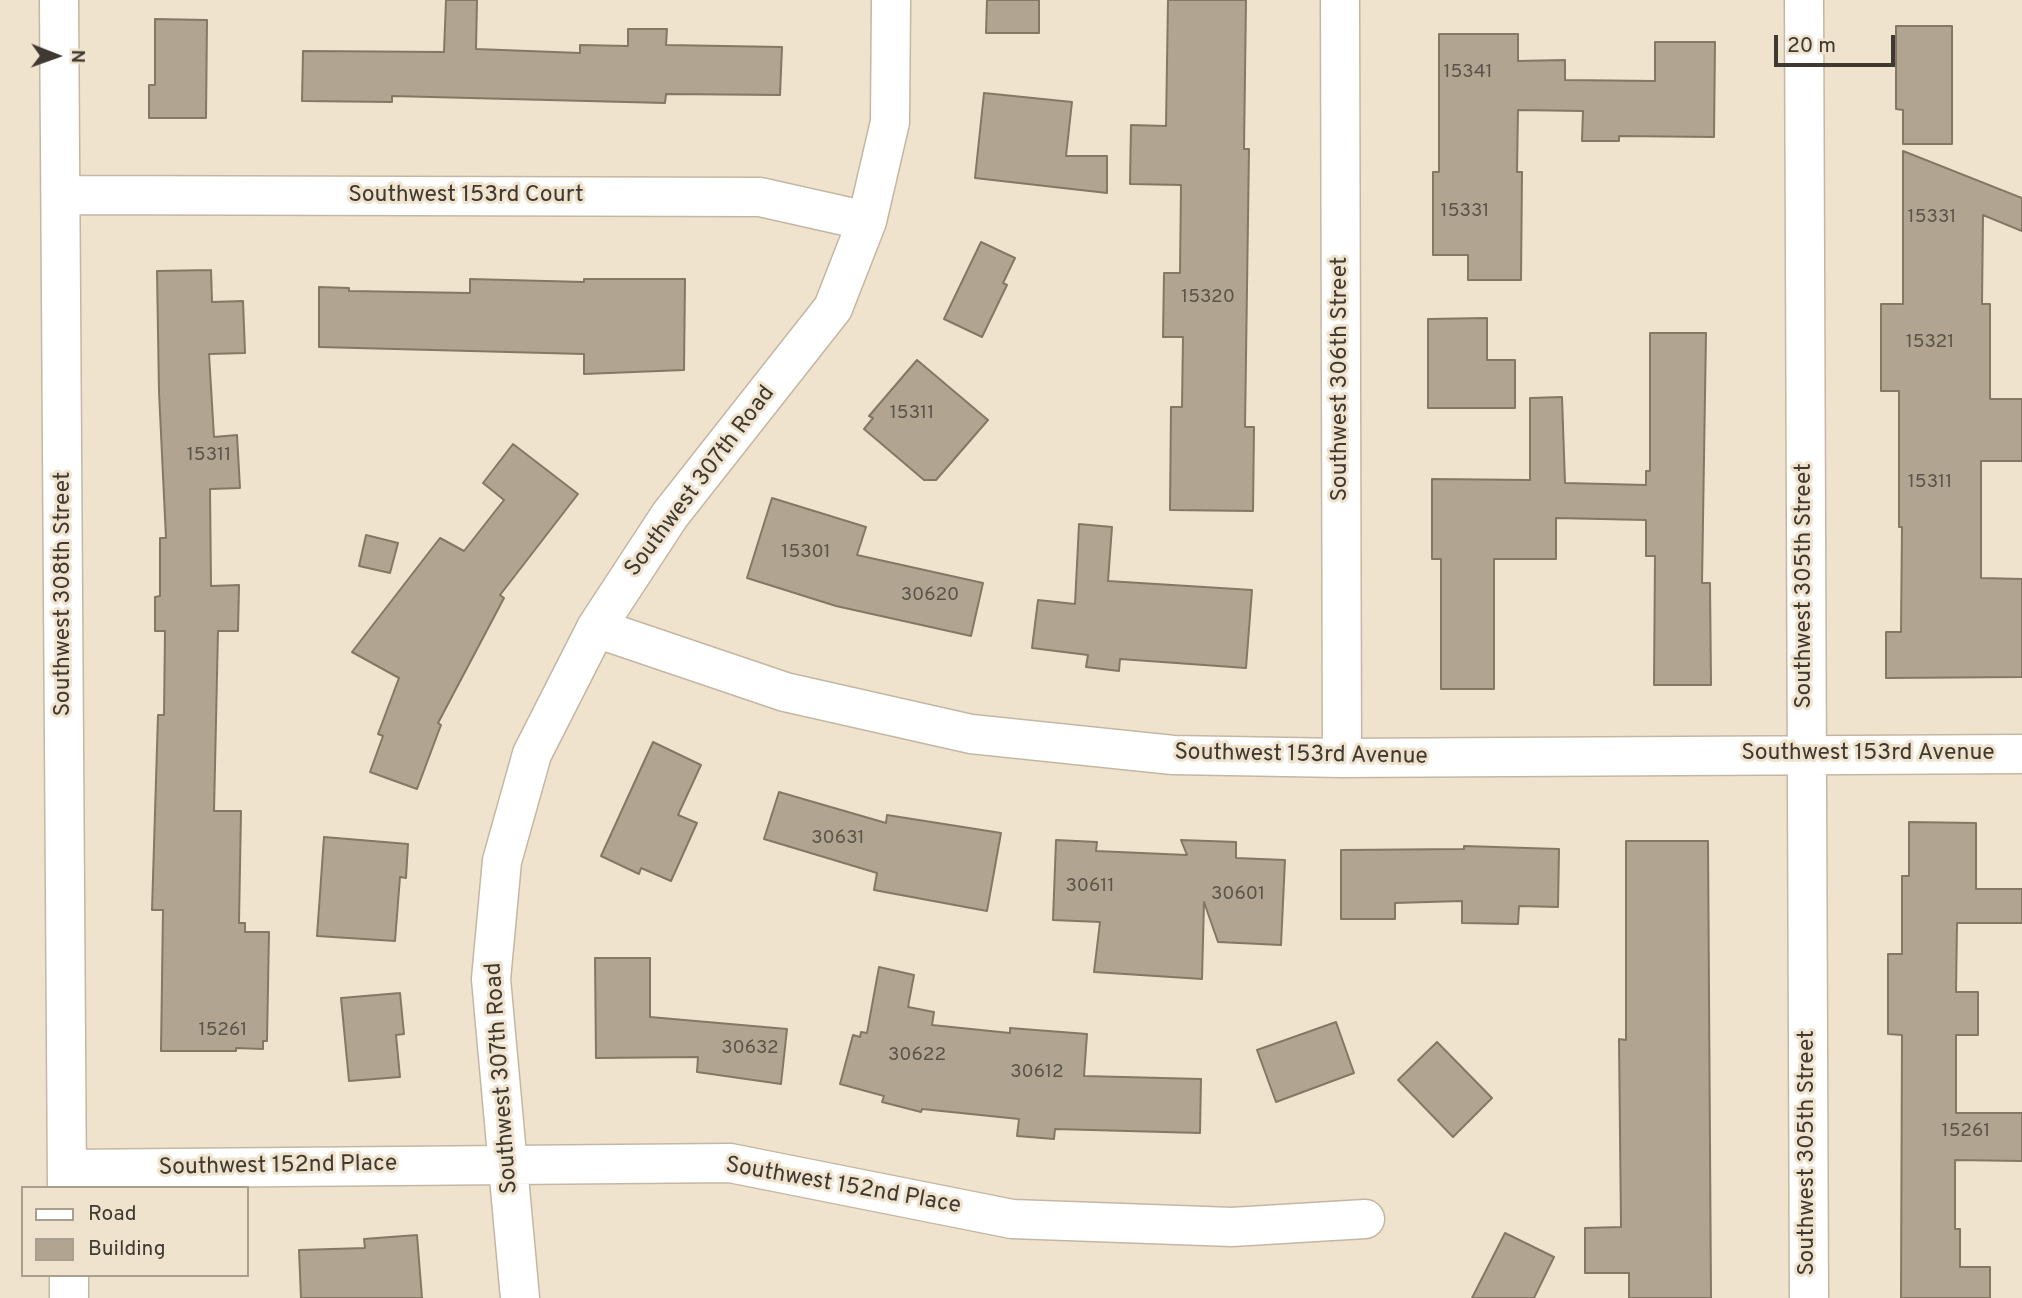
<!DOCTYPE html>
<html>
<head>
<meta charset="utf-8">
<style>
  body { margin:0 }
  #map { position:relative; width:2022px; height:1298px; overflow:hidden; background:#f0e3ce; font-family:Overpass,sans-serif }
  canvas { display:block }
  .legend { position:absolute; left:21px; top:1186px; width:228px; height:91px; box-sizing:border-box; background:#f0e3ce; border:2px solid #a99f8f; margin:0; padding:9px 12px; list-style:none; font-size:21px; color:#3f3931 }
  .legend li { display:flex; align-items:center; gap:14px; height:35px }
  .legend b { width:35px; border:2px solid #a99f8f }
  .north { position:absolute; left:21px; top:21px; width:70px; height:70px; -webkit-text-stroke:5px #f0e3ce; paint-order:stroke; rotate:91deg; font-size:19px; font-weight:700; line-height:28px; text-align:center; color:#3f3931 }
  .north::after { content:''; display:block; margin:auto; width:24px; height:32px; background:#3f3931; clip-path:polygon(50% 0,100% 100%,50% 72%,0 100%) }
  .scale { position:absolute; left:1774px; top:35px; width:121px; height:32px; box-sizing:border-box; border:4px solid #3f3931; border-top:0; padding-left:9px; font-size:21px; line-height:24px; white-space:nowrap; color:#3f3931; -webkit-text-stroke:5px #f0e3ce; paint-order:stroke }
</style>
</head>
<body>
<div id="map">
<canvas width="2022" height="1298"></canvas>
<ul class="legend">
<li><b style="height:9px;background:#fff"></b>Road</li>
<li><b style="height:19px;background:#b1a591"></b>Building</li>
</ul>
<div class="north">N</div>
<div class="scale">20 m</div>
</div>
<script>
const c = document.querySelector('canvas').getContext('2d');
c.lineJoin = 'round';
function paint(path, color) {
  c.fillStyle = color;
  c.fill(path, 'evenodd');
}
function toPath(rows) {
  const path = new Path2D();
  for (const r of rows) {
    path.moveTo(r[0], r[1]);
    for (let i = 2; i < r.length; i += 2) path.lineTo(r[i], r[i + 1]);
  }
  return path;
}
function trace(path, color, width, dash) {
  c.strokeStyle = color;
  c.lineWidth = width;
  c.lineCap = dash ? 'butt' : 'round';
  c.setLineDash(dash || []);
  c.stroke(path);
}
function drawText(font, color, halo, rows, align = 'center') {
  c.font = font + ' Overpass,sans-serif';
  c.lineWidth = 6;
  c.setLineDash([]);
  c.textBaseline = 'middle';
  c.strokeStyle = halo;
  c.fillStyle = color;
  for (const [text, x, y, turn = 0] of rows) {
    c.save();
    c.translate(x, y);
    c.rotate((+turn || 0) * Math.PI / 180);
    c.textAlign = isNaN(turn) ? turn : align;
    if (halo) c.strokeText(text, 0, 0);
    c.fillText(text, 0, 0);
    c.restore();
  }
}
const building = toPath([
  [446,0,477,0,476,49,580,53,580,45,628,46,628,29,667,29,666,45,782,47,780,95,666,94,665,103,392,96,392,102,302,101,303,51,444,52,446,0],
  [987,0,1039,0,1039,33,986,33,987,0],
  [1168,0,1246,0,1244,149,1249,149,1245,427,1254,427,1253,511,1170,510,1171,407,1182,407,1183,337,1163,337,1164,273,1180,273,1181,185,1130,184,1131,125,1166,126,1168,0],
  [155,19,207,20,206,118,149,118,149,85,155,85,155,19],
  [1896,26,1952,26,1952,144,1903,144,1903,110,1896,109,1896,26],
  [1439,34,1518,34,1518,61,1565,60,1565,80,1655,81,1655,42,1715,42,1714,137,1619,136,1619,141,1582,141,1583,111,1518,110,1517,172,1522,172,1521,280,1468,280,1468,255,1433,255,1433,172,1439,172,1439,34],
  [984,93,1072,102,1066,156,1107,156,1107,193,975,178,984,93],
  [1903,151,2022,198,2022,231,1983,215,1982,304,1990,304,1990,399,2022,399,2022,461,1981,461,1981,578,2022,579,2022,677,1886,678,1886,632,1901,632,1902,527,1899,527,1899,391,1881,391,1881,304,1903,304,1903,151],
  [981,242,1015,258,1003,283,1007,285,982,337,944,319,981,242],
  [211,270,212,302,243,301,245,353,209,354,214,437,237,435,240,488,210,489,211,586,239,585,238,631,218,631,214,811,241,811,239,923,245,923,245,932,269,932,267,1041,263,1041,263,1049,236,1048,236,1051,161,1051,163,910,152,910,158,715,164,715,165,631,155,631,155,597,160,596,160,538,166,538,159,392,157,271,211,270],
  [470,279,584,282,584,279,685,279,684,370,584,374,584,354,319,347,319,287,349,288,349,291,470,293,470,279],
  [1487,318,1487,360,1515,360,1515,408,1428,408,1428,319,1487,318],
  [1650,333,1706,333,1702,583,1710,583,1711,685,1654,685,1655,556,1646,556,1646,520,1556,518,1556,559,1494,559,1494,689,1441,689,1441,559,1432,559,1432,479,1530,480,1530,398,1562,397,1565,483,1646,485,1646,471,1650,471,1650,333],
  [917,360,988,420,936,480,924,480,864,429,873,418,869,416,917,360],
  [513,444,578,494,500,595,504,598,438,723,441,725,417,789,370,772,383,736,378,734,399,678,352,652,440,538,464,551,504,500,483,483,513,444],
  [772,498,866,527,857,555,983,583,971,636,836,606,747,578,772,498],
  [1079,524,1112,527,1108,581,1252,590,1246,668,1120,659,1119,671,1086,667,1088,655,1032,648,1038,600,1075,604,1079,524],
  [366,535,398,543,390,573,359,566,366,535],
  [653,742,701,765,678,815,697,823,671,881,641,868,639,874,601,856,653,742],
  [779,792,886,823,887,815,1001,833,987,911,874,890,877,873,764,839,779,792],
  [1909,822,1976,823,1976,889,2022,889,2022,923,1957,923,1956,992,1978,992,1978,1035,1956,1035,1956,1113,2022,1113,2022,1161,1955,1160,1955,1229,1960,1229,1960,1267,1990,1267,1990,1298,1901,1298,1902,1035,1888,1034,1888,954,1902,954,1902,876,1909,876,1909,822],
  [324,837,408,844,406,878,400,877,395,941,317,936,324,837],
  [1056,840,1097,842,1096,851,1187,855,1181,840,1236,842,1236,858,1285,860,1281,945,1218,942,1204,902,1202,979,1094,972,1100,922,1053,920,1056,840],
  [1626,841,1708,841,1711,1298,1629,1298,1629,1273,1585,1273,1585,1228,1621,1227,1619,1039,1626,1040,1626,841],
  [1464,846,1559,849,1558,907,1519,906,1518,924,1462,923,1462,901,1395,903,1395,919,1341,919,1341,850,1464,849,1464,846],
  [595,958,650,958,650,1017,787,1029,781,1084,697,1072,698,1057,596,1058,595,958],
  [879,967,914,975,908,1007,934,1012,932,1025,1010,1033,1010,1028,1087,1034,1084,1076,1201,1079,1200,1133,1055,1129,1054,1139,1017,1136,1019,1119,922,1109,921,1112,882,1102,884,1096,840,1084,853,1035,860,1037,861,1032,867,1033,879,967],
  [400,993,404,1034,396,1035,400,1077,349,1081,341,998,400,993],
  [1336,1022,1354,1073,1276,1102,1257,1050,1336,1022],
  [1437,1042,1492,1098,1453,1137,1398,1080,1437,1042],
  [1505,1233,1554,1257,1534,1298,1472,1298,1505,1233],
  [417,1235,422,1298,301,1298,299,1250,365,1248,364,1239,417,1235]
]);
paint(building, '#b1a591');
trace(building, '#847865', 2);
const minor = toPath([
  [59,0,67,1188],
  [1340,0,1342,758],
  [1804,0,1809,1298],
  [61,195,760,197,867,221],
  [596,628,785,692,971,734,1173,755,1342,758,2022,754],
  [67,1169,730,1163,1012,1219,1232,1227,1365,1219],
  [69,1275,69,1298],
  [520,1298,491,979,502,861,532,754,596,628,670,515,833,308,867,221,890,122,891,0]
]);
trace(minor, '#c3b7a3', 41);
trace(minor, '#fff', 38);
drawText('19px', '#5c5449', null, [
  ["15341",1468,73],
  ["15331",1465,212],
  ["15331",1932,218],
  ["15320",1208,298],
  ["15321",1930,343],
  ["15311",912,414],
  ["15311",209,456],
  ["15311",1930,483],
  ["15301",806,553],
  ["30620",930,596],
  ["30631",838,839],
  ["30611",1090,887],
  ["30601",1238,895],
  ["15261",223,1031],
  ["30632",750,1049],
  ["30622",917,1056],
  ["30612",1037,1073],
  ["15261",1966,1132]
]);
drawText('23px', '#3f3931', '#f0e3ce', [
  ["Southwest 153rd Court",466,196],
  ["Southwest 306th Street",1341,379,-90],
  ["Southwest 307th Road",701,482,-53],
  ["Southwest 305th Street",1805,586,-90],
  ["Southwest 308th Street",64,594,-90],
  ["Southwest 153rd Avenue",1868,754],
  ["Southwest 153rd Avenue",1301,756,1],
  ["Southwest 307th Road",503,1078,-94],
  ["Southwest 305th Street",1808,1153,-90],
  ["Southwest 152nd Place",278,1167,-1],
  ["Southwest 152nd Place",843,1187,10]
]);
</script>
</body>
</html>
